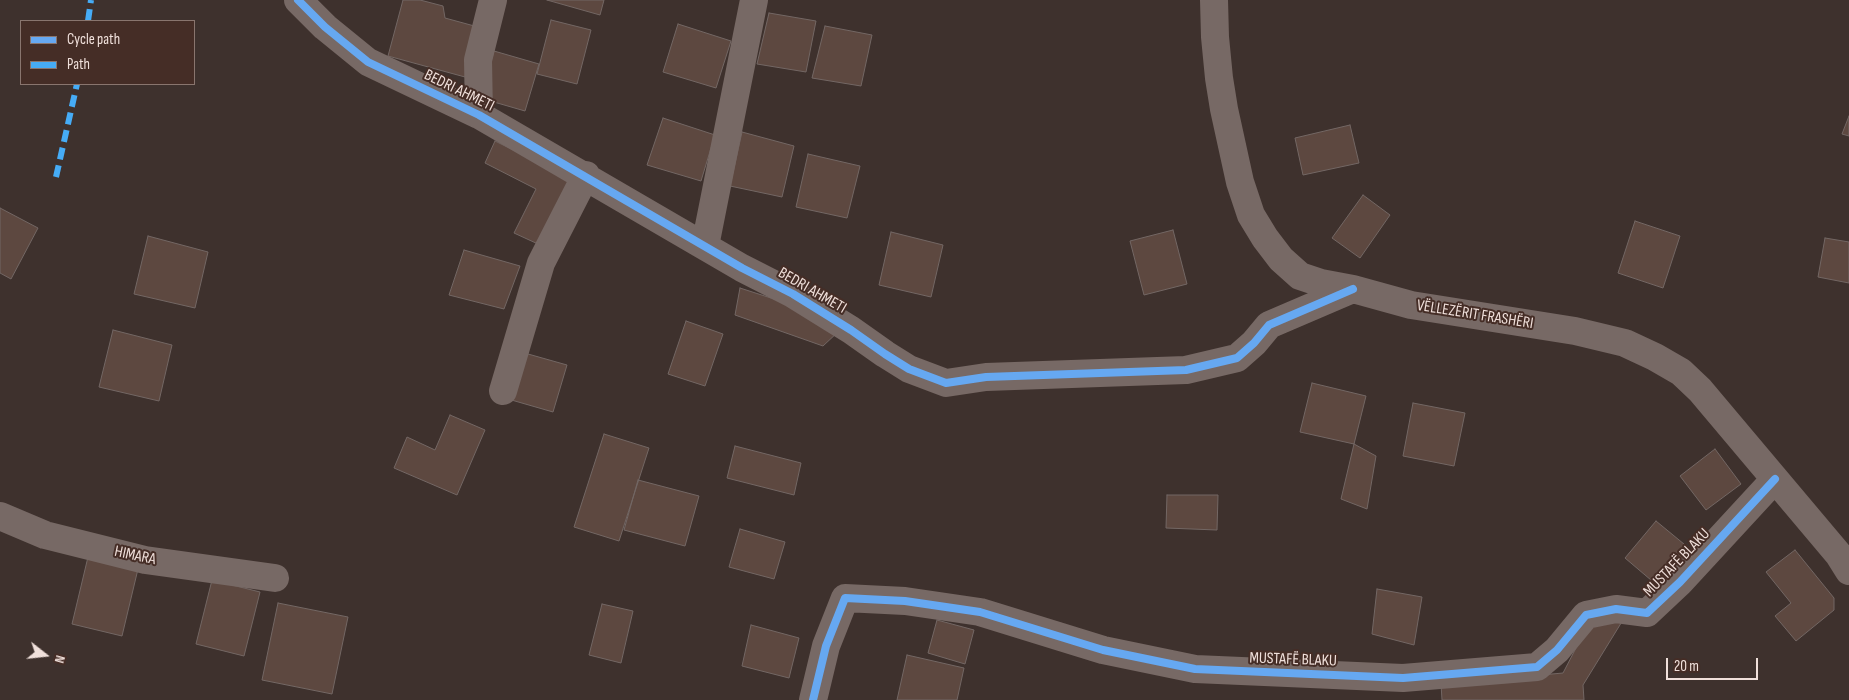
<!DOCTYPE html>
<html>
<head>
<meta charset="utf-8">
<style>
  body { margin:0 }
  #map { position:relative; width:1849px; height:700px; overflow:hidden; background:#3e312d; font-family:"Sofia Sans Condensed",sans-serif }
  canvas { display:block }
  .legend { position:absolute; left:20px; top:20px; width:175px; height:65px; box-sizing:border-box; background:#452d26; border:1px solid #89756e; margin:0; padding:6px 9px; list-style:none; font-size:15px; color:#f0e0db }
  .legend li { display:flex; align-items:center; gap:10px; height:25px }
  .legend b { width:25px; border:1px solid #89756e }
  .north { position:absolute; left:20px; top:630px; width:50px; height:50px; -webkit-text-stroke:4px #452d26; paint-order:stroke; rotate:106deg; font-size:14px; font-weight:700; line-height:20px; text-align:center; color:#f0e0db }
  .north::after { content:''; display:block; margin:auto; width:18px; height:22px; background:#f0e0db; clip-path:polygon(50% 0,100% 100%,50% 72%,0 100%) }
  .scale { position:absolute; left:1666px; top:658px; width:92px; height:22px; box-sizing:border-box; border:2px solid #f0e0db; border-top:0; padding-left:6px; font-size:15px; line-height:18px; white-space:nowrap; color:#f0e0db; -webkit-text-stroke:4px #452d26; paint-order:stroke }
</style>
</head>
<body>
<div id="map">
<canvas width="1849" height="700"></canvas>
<ul class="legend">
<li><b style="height:6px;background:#66a8f1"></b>Cycle path</li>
<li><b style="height:6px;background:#46acf6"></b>Path</li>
</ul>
<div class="north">N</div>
<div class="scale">20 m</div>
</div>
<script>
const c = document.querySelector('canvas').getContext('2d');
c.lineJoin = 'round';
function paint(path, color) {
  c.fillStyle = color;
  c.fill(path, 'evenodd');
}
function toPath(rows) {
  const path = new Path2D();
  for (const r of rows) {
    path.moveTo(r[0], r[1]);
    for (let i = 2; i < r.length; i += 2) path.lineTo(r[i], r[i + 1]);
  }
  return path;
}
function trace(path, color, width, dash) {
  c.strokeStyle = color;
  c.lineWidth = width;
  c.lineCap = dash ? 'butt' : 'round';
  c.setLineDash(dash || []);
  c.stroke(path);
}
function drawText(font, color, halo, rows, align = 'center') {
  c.font = font + ' "Sofia Sans Condensed",sans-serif';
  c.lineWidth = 4;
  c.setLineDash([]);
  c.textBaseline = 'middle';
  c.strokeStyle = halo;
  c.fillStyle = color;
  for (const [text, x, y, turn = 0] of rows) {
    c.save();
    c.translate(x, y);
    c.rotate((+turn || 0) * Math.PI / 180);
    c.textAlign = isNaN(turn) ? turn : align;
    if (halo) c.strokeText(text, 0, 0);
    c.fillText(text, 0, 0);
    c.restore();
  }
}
const building = toPath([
  [403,0,420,0,443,6,445,18,478,27,465,77,388,56,403,0],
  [547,0,604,0,600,15,547,0],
  [769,13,816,21,806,72,757,64,769,13],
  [551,20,591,30,577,84,537,74,551,20],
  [678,24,731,41,716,88,663,72,678,24],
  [825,26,872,35,861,86,812,78,825,26],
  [494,51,539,64,525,111,480,98,494,51],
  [1849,116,1849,136,1842,134,1849,116],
  [663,118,715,135,701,181,647,165,663,118],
  [1350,125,1359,163,1303,175,1295,138,1350,125],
  [742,132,794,146,782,197,730,186,742,132],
  [495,141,570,178,538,244,514,233,536,189,485,163,495,141],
  [808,154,860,166,847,218,796,207,808,154],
  [1363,195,1390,215,1360,258,1332,238,1363,195],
  [0,208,38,228,11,279,0,273,0,208],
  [1635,221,1680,236,1663,288,1618,273,1635,221],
  [1173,230,1187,284,1144,295,1130,241,1173,230],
  [891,232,943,245,931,297,879,285,891,232],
  [148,236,208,252,195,308,134,294,148,236],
  [1825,238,1849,242,1849,283,1818,277,1825,238],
  [464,250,520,266,504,309,449,295,464,250],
  [740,288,811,311,839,331,823,346,735,315,740,288],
  [686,321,723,334,705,386,668,374,686,321],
  [113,330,172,345,159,401,99,387,113,330],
  [521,352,567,365,553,412,508,399,521,352],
  [1312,383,1366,396,1354,444,1300,432,1312,383],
  [1413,403,1465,413,1454,466,1403,456,1413,403],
  [450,415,485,430,457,495,394,468,407,437,435,450,450,415],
  [604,434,649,448,619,541,574,527,604,434],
  [1354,444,1376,456,1367,509,1341,499,1354,444],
  [735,446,801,463,794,495,727,478,735,446],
  [1715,449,1741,484,1706,510,1680,476,1715,449],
  [638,480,699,496,685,546,624,530,638,480],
  [1167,495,1218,495,1217,530,1166,528,1167,495],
  [1656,521,1690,549,1658,586,1625,558,1656,521],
  [740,529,785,542,774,579,729,567,740,529],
  [1795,550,1834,598,1834,610,1796,641,1775,616,1791,603,1766,572,1795,550],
  [88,557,138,569,122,636,72,624,88,557],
  [212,580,260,592,244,656,196,644,212,580],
  [1377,589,1422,597,1414,645,1372,634,1377,589],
  [278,603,348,617,332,694,262,680,278,603],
  [602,604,633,611,621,663,589,655,602,604],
  [937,620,974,630,965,664,928,653,937,620],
  [1623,620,1583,685,1584,700,1442,700,1441,684,1563,673,1589,623,1623,620],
  [751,625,799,638,789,678,742,666,751,625],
  [907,655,964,668,957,700,897,700,907,655]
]);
paint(building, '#5d4840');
trace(building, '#736764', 1);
trace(toPath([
  [298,0,325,27,368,62,479,115,742,268,793,294,851,330,885,354,909,369,946,383,986,377,1186,370,1237,358,1254,343,1269,325,1353,289],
  [1214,0,1215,37,1219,78,1224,109,1240,182,1251,215,1265,238,1281,259,1300,276,1321,283,1353,289,1411,305,1575,331,1625,343,1655,357,1681,372,1700,390,1839,555,1849,571],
  [479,115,478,60,493,0],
  [705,246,754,0],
  [503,391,541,263,586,175],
  [0,516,45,535,145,560,275,578],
  [813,700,826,646,845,598,905,601,980,612,1103,650,1195,669,1403,678,1537,667,1557,650,1586,615,1616,609,1647,613,1680,582,1775,479]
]), '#776965', 28);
trace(toPath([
  [88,21,91,0],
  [56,177,77,84]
]), '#46acf6', 6, [12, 6]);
trace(toPath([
  [298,0,325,27,368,62,479,115,742,268,793,294,851,330,885,354,909,369,946,383,986,377,1186,370,1237,358,1254,343,1269,325,1353,289],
  [813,700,826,646,845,598,905,601,980,612,1103,650,1195,669,1403,678,1537,667,1557,650,1586,615,1616,609,1647,613,1680,582,1775,479]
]), '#66a8f1', 8);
drawText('16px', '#f0e0db', '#452d26', [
  ["BEDRI AHMETI",459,91,26],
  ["BEDRI AHMETI",812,291,30],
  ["VËLLEZËRIT FRASHËRI",1475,315,9],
  ["HIMARA",135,556,12],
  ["MUSTAFË BLAKU",1677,563,-46],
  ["MUSTAFË BLAKU",1293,660,2]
]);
</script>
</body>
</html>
